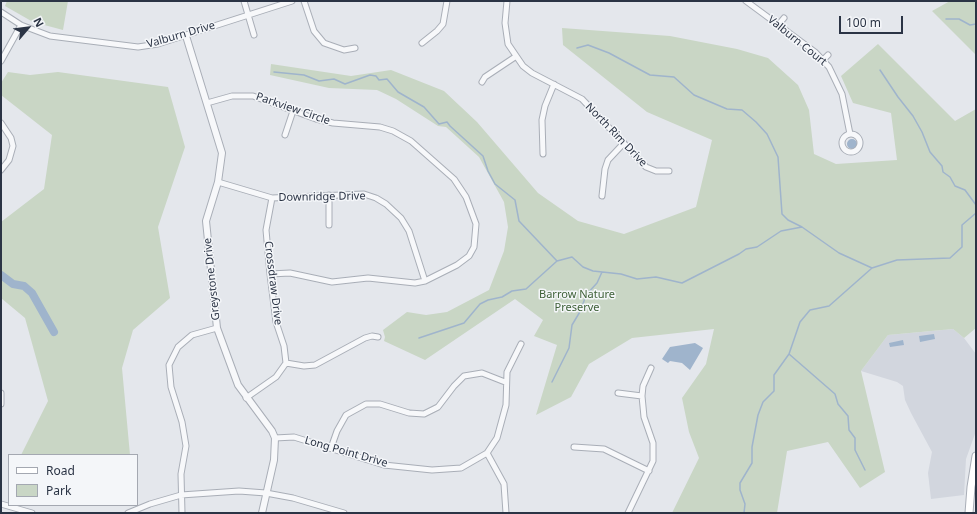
<!DOCTYPE html>
<html>
<head>
<meta charset="utf-8">
<style>
  body { margin:0 }
  #map { position:relative; width:977px; height:514px; overflow:hidden; background:#e4e7ec; font-family:"Noto Sans",sans-serif }
  canvas { display:block }
  .frame { position:absolute; inset:0; border:2px solid #2b3445; pointer-events:none }
  .legend { position:absolute; left:8px; top:454px; width:130px; height:52px; box-sizing:border-box; background:#f4f6f9; border:1px solid #a4a8b1; margin:0; padding:5px 7px; list-style:none; font-size:12px; color:#2b3445 }
  .legend li { display:flex; align-items:center; gap:8px; height:20px }
  .legend b { width:20px; border:1px solid #a4a8b1 }
  .north { position:absolute; left:8px; top:8px; width:40px; height:40px; -webkit-text-stroke:3px #f4f6f9; paint-order:stroke; rotate:62deg; font-size:11px; font-weight:700; line-height:16px; text-align:center; color:#2b3445 }
  .north::after { content:''; display:block; margin:auto; width:14px; height:18px; background:#2b3445; clip-path:polygon(50% 0,100% 100%,50% 72%,0 100%) }
  .scale { position:absolute; left:839px; top:16px; width:64px; height:18px; box-sizing:border-box; border:2px solid #2b3445; border-top:0; padding-left:5px; font-size:12px; line-height:14px; white-space:nowrap; color:#2b3445; -webkit-text-stroke:3px #f4f6f9; paint-order:stroke }
</style>
</head>
<body>
<div id="map">
<canvas width="977" height="514"></canvas>
<div class="frame"></div>
<ul class="legend">
<li><b style="height:5px;background:#fff"></b>Road</li>
<li><b style="height:11px;background:#c9d6c5"></b>Park</li>
</ul>
<div class="north">N</div>
<div class="scale">100 m</div>
</div>
<script>
const c = document.querySelector('canvas').getContext('2d');
c.lineJoin = 'round';
function paint(path, color) {
  c.fillStyle = color;
  c.fill(path, 'evenodd');
}
function toPath(rows) {
  const path = new Path2D();
  for (const r of rows) {
    if (r.length === 3) {
      path.moveTo(r[0] + r[2], r[1]);
      path.arc(r[0], r[1], r[2], 0, 2 * Math.PI);
      continue;
    }
    path.moveTo(r[0], r[1]);
    for (let i = 2; i < r.length; i += 2) path.lineTo(r[i], r[i + 1]);
  }
  return path;
}
function trace(path, color, width, dash) {
  c.strokeStyle = color;
  c.lineWidth = width;
  c.lineCap = dash ? 'butt' : 'round';
  c.setLineDash(dash || []);
  c.stroke(path);
}
function drawText(font, color, halo, rows, align = 'center') {
  c.font = font + ' "Noto Sans",sans-serif';
  c.lineWidth = 3;
  c.setLineDash([]);
  c.textBaseline = 'middle';
  c.strokeStyle = halo;
  c.fillStyle = color;
  for (const [text, x, y, turn = 0] of rows) {
    c.save();
    c.translate(x, y);
    c.rotate((+turn || 0) * Math.PI / 180);
    c.textAlign = isNaN(turn) ? turn : align;
    if (halo) c.strokeText(text, 0, 0);
    c.fillText(text, 0, 0);
    c.restore();
  }
}
paint(toPath([
  [953,329,964,338,976,354,976,431,966,459,964,495,931,499,928,473,932,452,911,413,905,400,903,386,897,382,861,371,888,335]
]), '#d2d6de');
paint(toPath([
  [7,1,68,1,63,30,33,22,5,6],
  [950,1,976,1,976,55,932,11],
  [562,28,670,36,737,49,768,58,798,85,809,110,814,154,836,164,897,160,891,113,853,103,841,76,878,44,955,121,976,109,976,328,964,338,953,329,888,335,861,371,885,472,860,488,828,442,787,451,777,513,672,513,699,458,689,432,682,398,706,364,714,329,632,338,589,364,571,397,536,415,557,345,534,336,543,320,515,299,425,360,384,341,385,337,383,330,407,312,426,315,447,312,489,290,504,251,508,227,504,202,479,157,446,127,438,126,396,99,377,90,329,88,270,75,271,64,351,76,391,70,444,91,477,122,538,193,578,221,624,234,696,207,712,140,647,112,563,45],
  [8,72,30,75,58,72,168,87,185,147,158,227,170,298,133,330,122,368,130,455,21,455,48,401,25,318,1,298,1,222,44,189,52,135,1,95,1,83]
]), '#c9d6c5');
paint(toPath([
  [852,144,5],
  [934,334,935,339,920,342,919,336],
  [903,340,904,345,890,347,889,343],
  [695,343,703,348,690,370,682,363,670,361,668,363,662,359,670,347]
]), '#9fb4cc');
trace(toPath([
  [946,19,959,19,970,25,976,24],
  [577,48,588,45,609,53,650,75,674,77,694,95,727,109,742,110,756,122,767,134,778,157,782,214,788,220,802,227,839,253,872,268],
  [880,70,898,97,913,116,922,132,930,152,942,166,943,172,950,177,955,186,965,190,976,205],
  [274,72,304,75,319,81,334,79,345,84,370,75,376,76,379,80,387,79,398,92,424,107,439,124,447,122,450,126,483,156,488,171,495,184,515,200,519,221,557,261,572,257,583,267,593,271,621,274,637,279,656,277,682,283,739,254,746,249,757,247,781,231,802,227],
  [419,338,464,323,480,304,488,300,502,297,512,291,526,289,557,261],
  [789,354,835,394,838,404,848,416,849,430,855,438,855,450,865,470],
  [552,382,569,348,572,325,581,310,586,295,597,283,602,272],
  [744,513,745,504,740,490,740,483,752,463,752,447,758,415,763,402,774,391,774,375,789,354,800,322,810,310,829,306,872,268,897,260,950,258,962,247,962,225,976,213]
]), '#9fb4cc', 1.5);
trace(toPath([
  [1,275,13,284,24,286,32,293,54,332]
]), '#9fb4cc', 8);
const minor = toPath([
  [244,1,254,35],
  [304,1,314,31,324,43,344,50,355,48],
  [507,1,505,23,508,44,523,66,532,73,582,99,646,167,656,171,669,171],
  [746,1,815,52,829,67,842,94,850,134],
  [1,12,21,25,50,36,138,47,158,44,292,1],
  [779,24,784,18],
  [422,43,437,31,443,24,447,1],
  [823,60,828,55],
  [1,61,21,25],
  [482,82,485,77,515,57],
  [207,103,232,96,253,96,316,119,333,123,380,127,393,131,411,141,454,179,466,197,476,224,474,247,469,256,457,265,425,281,415,283,368,278,332,282,290,273,270,274],
  [1,123,11,138,13,146,9,160,1,170],
  [851,143,9],
  [285,135,293,111],
  [543,154,542,120,545,106,554,84],
  [218,182,272,198,364,194,376,198,386,204,401,218,409,231,425,281],
  [329,195,329,225],
  [602,196,605,169,608,160,624,143],
  [286,363,304,366,315,365,365,338,372,336,378,337],
  [1,393,1,404],
  [618,393,642,396],
  [246,398,276,377,286,363,284,346,276,322,270,274,266,230,272,198],
  [275,438,294,437,384,465,432,470,461,468,487,453,497,438,506,405,507,372,521,344],
  [574,447,604,449,649,471],
  [331,448,337,431,346,415,366,404,380,404,409,413,424,414,438,407,454,386,464,376,482,373,505,382],
  [487,453,504,484,506,513],
  [1,504,32,513],
  [128,513,150,504,181,495,239,491,266,493,293,498,344,513],
  [182,513,181,474,186,446,182,422,171,387,169,365,178,347,192,335,217,328],
  [628,513,653,461,653,443,644,417,642,396,643,386,651,368]
]);
const tertiary = toPath([
  [186,36,222,153,218,182,206,221,217,328,238,385,272,431,275,438,274,460,262,513]
]);
const secondary = toPath([
  [969,513,971,487,976,456]
]);
trace(minor, '#a9aeb7', 7);
trace(tertiary, '#a9aeb7', 8);
trace(secondary, '#a9aeb7', 9);
trace(minor, '#f7f8fa', 5);
trace(tertiary, '#f7f8fa', 6);
trace(secondary, '#fff', 7);
drawText('11px', '#2b3445', '#f4f6f9', [
  ["Valburn Drive",181,35,-16],
  ["Valburn Court",797,41,39],
  ["Parkview Circle",293,109,19],
  ["North Rim Drive",616,135,46],
  ["Downridge Drive",322,197,-1],
  ["Greystone Drive",212,279,-96],
  ["Crossdraw Drive",273,283,83],
  ["Long Point Drive",346,452,16]
]);
drawText('11px', '#3f6138', '#f4f6f9', [
  ["Barrow Nature",577,295],
  ["Preserve",577,308]
]);
</script>
</body>
</html>
